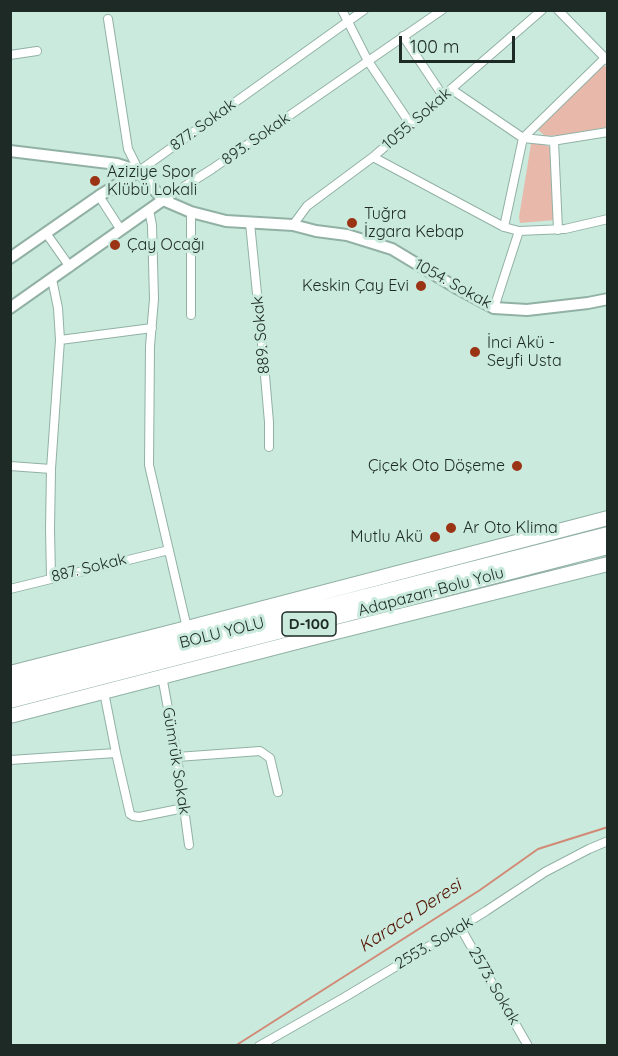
<!DOCTYPE html>
<html>
<head>
<meta charset="utf-8">
<style>
  body { margin:0 }
  #map { position:relative; width:618px; height:1056px; overflow:hidden; background:#c9eadd; font-family:Quicksand,sans-serif }
  canvas { display:block }
  .frame { position:absolute; inset:0; border:12px solid #1d2a25; pointer-events:none }
  .scale { position:absolute; left:399px; top:36px; width:116px; height:27px; box-sizing:border-box; border:3px solid #1d2a25; border-top:0; padding-left:8px; font-size:18px; line-height:21px; white-space:nowrap; color:#1d2a25; -webkit-text-stroke:4px #c9eadd; paint-order:stroke }
</style>
</head>
<body>
<div id="map">
<canvas width="618" height="1056"></canvas>
<div class="frame"></div>
<div class="scale">100 m</div>
</div>
<script>
const c = document.querySelector('canvas').getContext('2d');
c.lineJoin = 'round';
function paint(path, color) {
  c.fillStyle = color;
  c.fill(path, 'evenodd');
}
function toPath(rows) {
  const path = new Path2D();
  for (const r of rows) {
    path.moveTo(r[0], r[1]);
    for (let i = 2; i < r.length; i += 2) path.lineTo(r[i], r[i + 1]);
  }
  return path;
}
function trace(path, color, width, dash) {
  c.strokeStyle = color;
  c.lineWidth = width;
  c.lineCap = dash ? 'butt' : 'round';
  c.setLineDash(dash || []);
  c.stroke(path);
}
function drawText(font, color, halo, rows, align = 'center') {
  c.font = font + ' Quicksand,sans-serif';
  c.lineWidth = 6;
  c.setLineDash([]);
  c.textBaseline = 'middle';
  c.strokeStyle = halo;
  c.fillStyle = color;
  for (const [text, x, y, turn = 0] of rows) {
    c.save();
    c.translate(x, y);
    c.rotate((+turn || 0) * Math.PI / 180);
    c.textAlign = isNaN(turn) ? turn : align;
    if (halo) c.strokeText(text, 0, 0);
    c.fillText(text, 0, 0);
    c.restore();
  }
}
paint(toPath([
  [604,64,607,69,607,127,565,135,545,136,536,128],
  [536,142,553,148,555,220,520,223,519,217,531,144]
]), '#e8b9ab');
trace(toPath([
  [235,1046,480,890,538,849,608,827]
]), '#d28975', 2);
const street = toPath([
  [342,10,368,61,411,125],
  [558,10,607,60],
  [108,19,128,149,139,171,364,10],
  [403,36,443,96],
  [10,55,37,51],
  [451,89,523,138,552,141,608,132],
  [554,141,558,230],
  [373,157,504,227,519,231,565,229,608,219],
  [99,196,121,230],
  [163,200,212,169,442,10],
  [149,210,152,225,154,299,150,346,149,465,187,628],
  [250,223,264,364,269,422,269,447],
  [293,225,307,206,373,157,542,10],
  [504,227,523,138,605,58],
  [46,233,70,267],
  [494,308,519,231],
  [191,315,191,212],
  [60,340,152,328],
  [10,466,51,469],
  [51,577,50,529,51,469,60,340,58,308,52,279],
  [10,589,169,550],
  [162,676,177,757,189,845],
  [104,692,116,753,130,814,133,816,139,817,184,808],
  [177,757,260,751,270,758,278,792],
  [10,760,116,753],
  [460,927,528,1046],
  [259,1046,345,997,415,955,486,911,545,872,589,849,608,841]
]);
const secondary = toPath([
  [10,151,117,164,139,171],
  [139,171,163,200,191,212,226,221,293,225,316,231,347,235,392,249,455,287,494,308,527,310,588,303,608,299],
  [10,258,99,196,139,171],
  [10,308,163,200]
]);
const highway = toPath([
  [10,673,187,628,608,518],
  [10,687,608,534],
  [10,701,608,547],
  [10,716,320,636,608,564]
]);
trace(street, '#92b1a5', 10);
trace(secondary, '#92b1a5', 14);
trace(highway, '#92b1a5', 16);
trace(street, '#fff', 8);
trace(secondary, '#fff', 10);
trace(highway, '#fff', 14);
for (const [x, y, r, color] of [
  [95,181,6,"#9b3415"],
  [352,223,6,"#9b3415"],
  [115,245,6,"#9b3415"],
  [421,286,6,"#9b3415"],
  [475,352,6,"#9b3415"],
  [517,466,6,"#9b3415"],
  [451,528,6,"#9b3415"],
  [435,537,6,"#9b3415"]
]) {
  const dot = new Path2D();
  dot.arc(x, y, r, 0, 2 * Math.PI);
  c.fillStyle = color;
  c.fill(dot);
  trace(dot, '#c9eadd', 2);
}
for (const [x, y, w] of [
  [309,624,54]
]) {
  const box = new Path2D();
  box.roundRect(x - w / 2, y - 12, w, 24, 4.5);
  c.fillStyle = '#c9eadd';
  c.fill(box);
  trace(box, '#1d2a25', 1.5);
}
drawText('bold 15px', '#1d2a25', null, [
  ["D-100",309,624]
]);
drawText('16px', '#1d2a25', '#c9eadd', [
  ["1055. Sokak",417,119,-41],
  ["877. Sokak",203,125,-36],
  ["893. Sokak",256,139,-35],
  ["1054. Sokak",453,284,29],
  ["889. Sokak",261,335,-95],
  ["887. Sokak",89,568,-14],
  ["Adapazarı-Bolu Yolu",431,592,-15],
  ["BOLU YOLU",222,633,-14],
  ["Gümrük Sokak",176,761,81],
  ["2553. Sokak",434,943,-31],
  ["2573. Sokak",494,986,60]
]);
drawText('16px', '#1d2a25', '#c9eadd', [
  ["Aziziye Spor",107,172],
  ["Klübü Lokali",107,190],
  ["Tuğra",364,214],
  ["İzgara Kebap",364,232],
  ["Çay Ocağı",127,245],
  ["Keskin Çay Evi",409,286,"right"],
  ["İnci Akü -",487,343],
  ["Seyfi Usta",487,361],
  ["Çiçek Oto Döşeme",505,466,"right"],
  ["Ar Oto Klima",463,528],
  ["Mutlu Akü",423,537,"right"]
], 'left');
drawText('italic 18px', '#531200', '#c9eadd', [
  ["Karaca Deresi",410,916,-33]
]);
</script>
</body>
</html>
